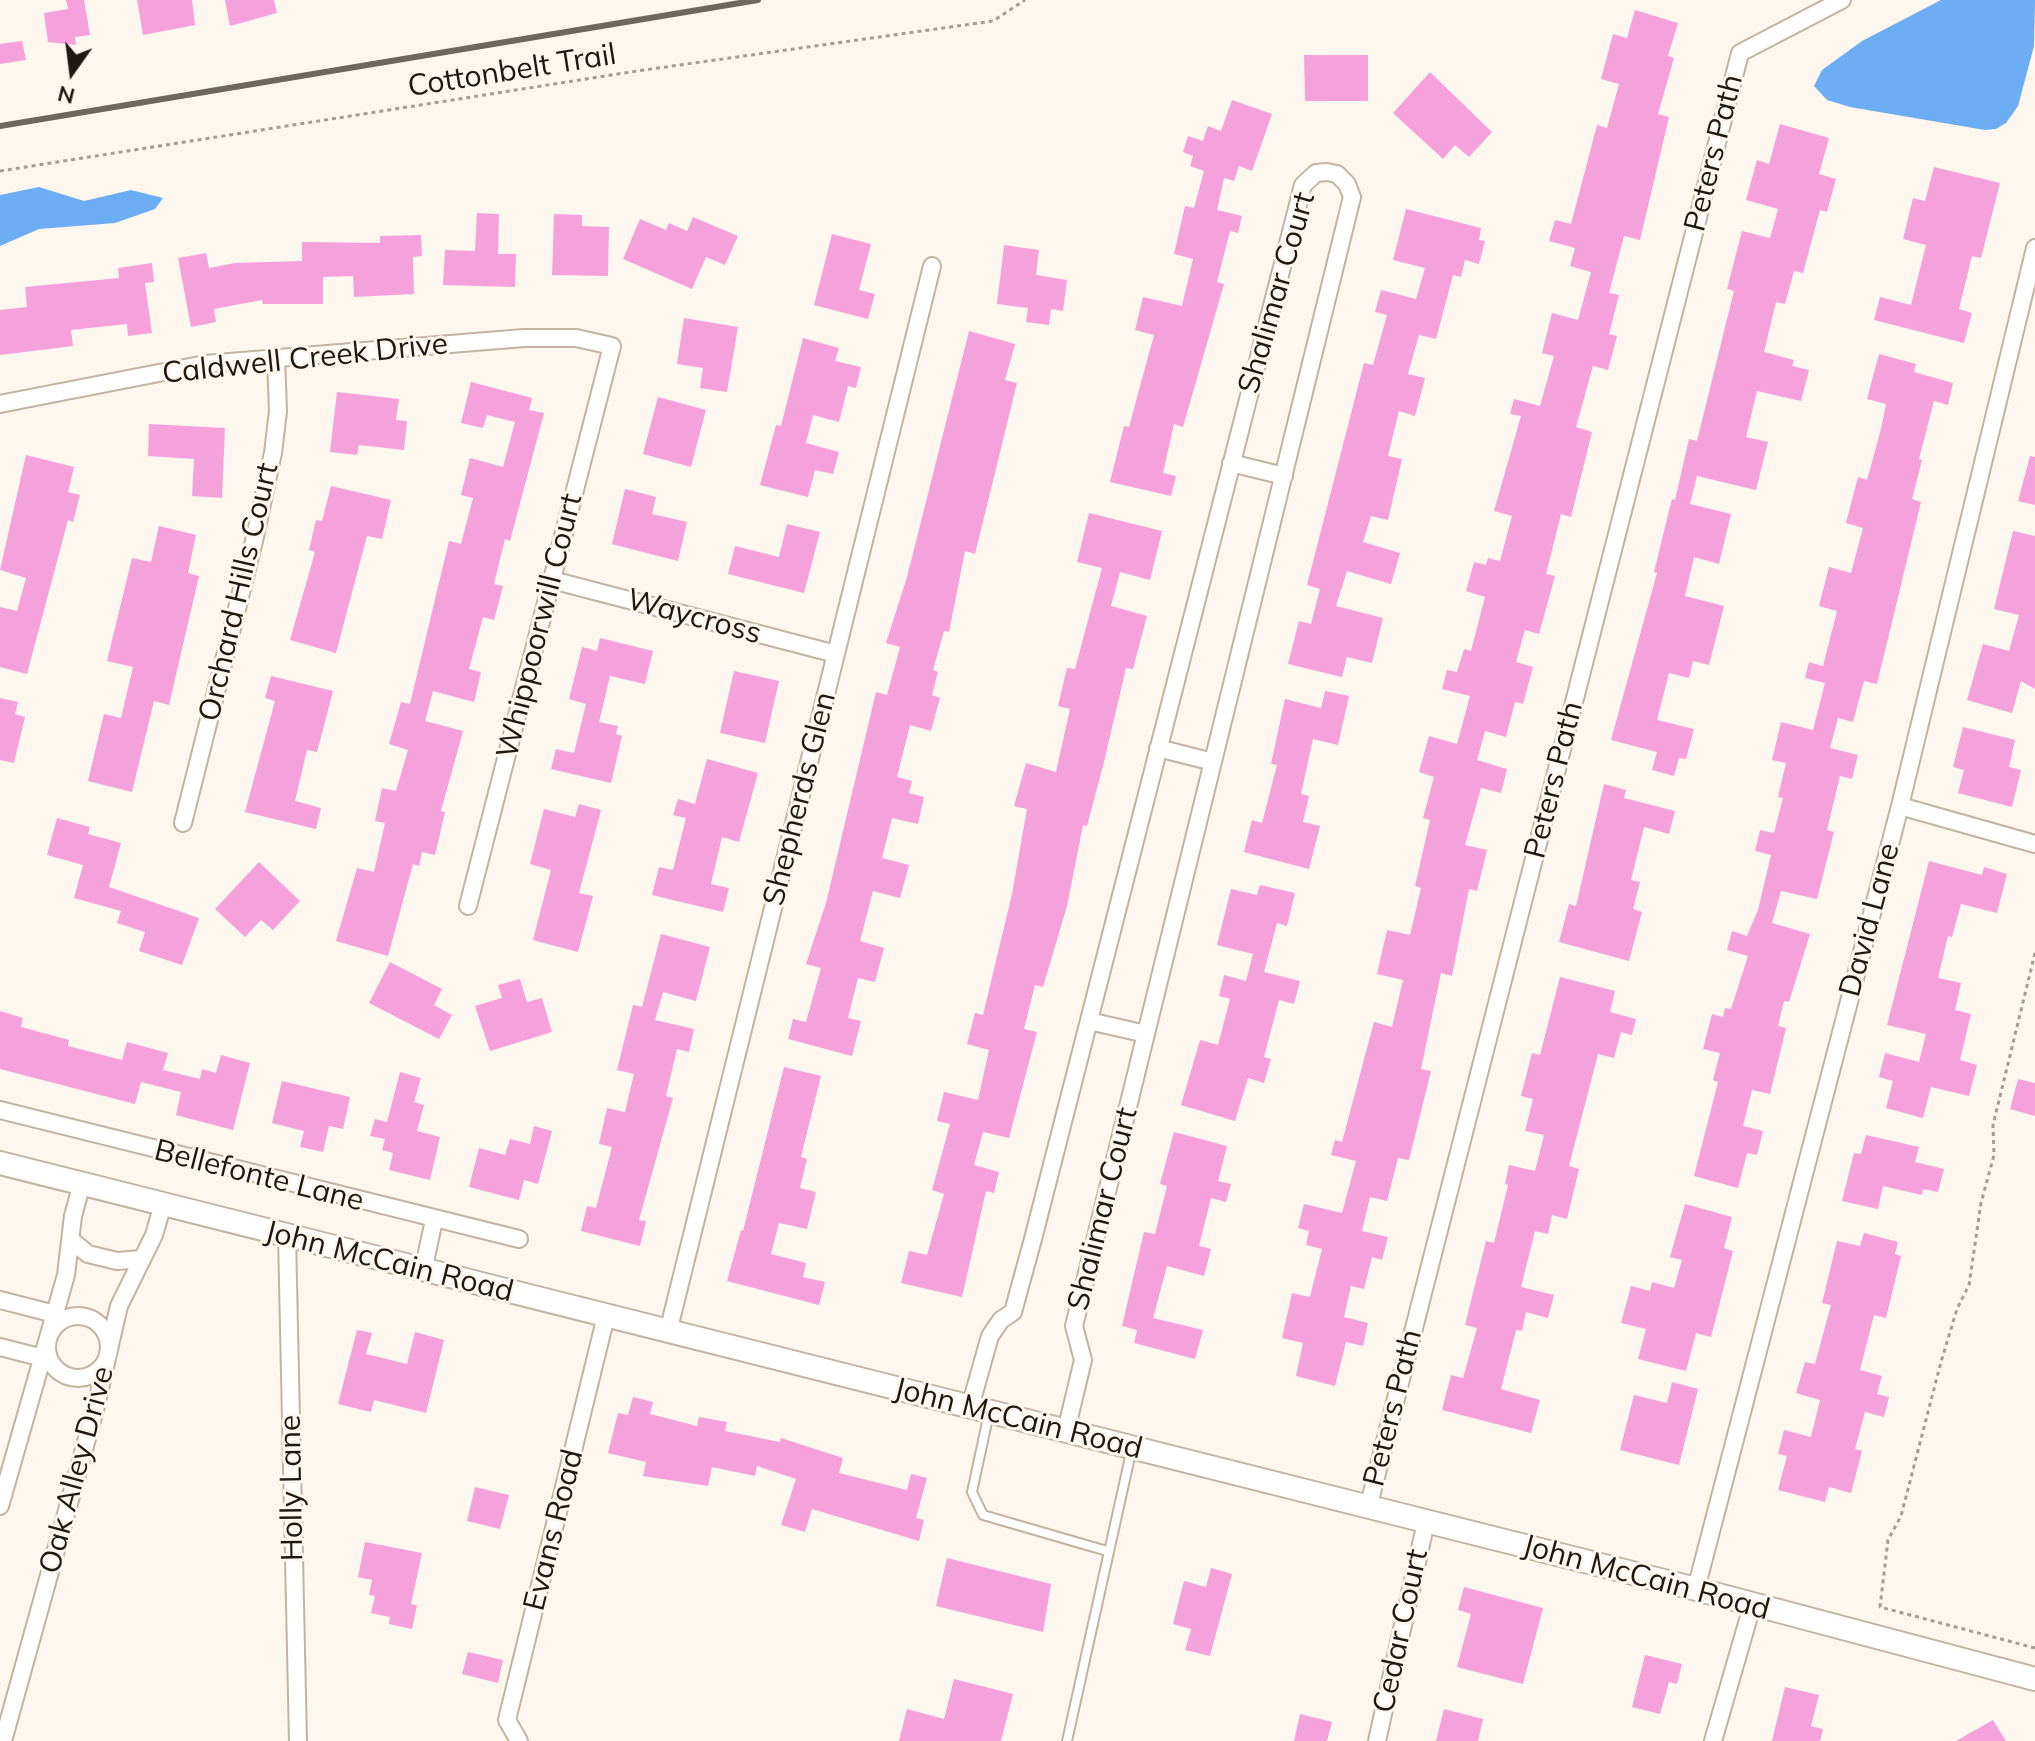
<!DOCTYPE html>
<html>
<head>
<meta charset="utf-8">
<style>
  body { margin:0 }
  #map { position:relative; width:2035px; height:1741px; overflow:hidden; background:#fdf7ef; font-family:Mulish,sans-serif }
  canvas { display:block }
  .north { position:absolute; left:32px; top:32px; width:80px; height:80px; -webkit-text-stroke:6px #fdf7ef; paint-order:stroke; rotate:194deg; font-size:22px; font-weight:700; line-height:32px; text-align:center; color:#1d1811 }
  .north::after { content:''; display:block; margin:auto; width:28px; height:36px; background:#1d1811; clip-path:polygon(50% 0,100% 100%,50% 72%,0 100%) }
</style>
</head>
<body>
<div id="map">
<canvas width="2035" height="1741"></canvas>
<div class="north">N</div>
</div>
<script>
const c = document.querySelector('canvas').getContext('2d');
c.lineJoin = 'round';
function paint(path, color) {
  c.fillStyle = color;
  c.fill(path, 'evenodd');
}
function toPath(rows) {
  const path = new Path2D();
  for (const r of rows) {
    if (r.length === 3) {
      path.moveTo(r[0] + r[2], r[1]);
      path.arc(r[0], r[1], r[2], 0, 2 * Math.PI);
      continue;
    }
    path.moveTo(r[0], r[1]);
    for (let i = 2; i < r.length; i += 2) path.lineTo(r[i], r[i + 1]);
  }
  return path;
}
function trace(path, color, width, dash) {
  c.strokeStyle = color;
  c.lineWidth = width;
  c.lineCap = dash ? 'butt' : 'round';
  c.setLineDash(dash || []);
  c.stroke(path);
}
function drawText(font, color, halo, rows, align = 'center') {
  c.font = font + ' Mulish,sans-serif';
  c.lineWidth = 6;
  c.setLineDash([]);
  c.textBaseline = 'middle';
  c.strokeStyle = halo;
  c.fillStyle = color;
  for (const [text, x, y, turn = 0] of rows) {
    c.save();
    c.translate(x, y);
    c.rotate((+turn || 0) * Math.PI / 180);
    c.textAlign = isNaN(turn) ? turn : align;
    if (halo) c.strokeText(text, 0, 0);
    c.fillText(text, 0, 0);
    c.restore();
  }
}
paint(toPath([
  [1941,0,2035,0,2034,46,2018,106,2006,123,1996,129,1985,130,1850,107,1827,100,1814,86,1822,70,1862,41],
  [39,187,84,201,131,190,163,198,155,209,115,223,39,229,0,246,0,195]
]), '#6cadf3');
paint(toPath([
  [66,0,84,0,90,35,75,37,76,45,48,42,44,13,68,9],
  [137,0,192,0,195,25,143,35],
  [225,0,274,0,277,13,230,26],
  [1635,10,1678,23,1668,56,1674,58,1658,114,1669,117,1640,240,1624,236,1609,293,1619,295,1609,334,1617,336,1608,370,1593,366,1576,427,1592,432,1571,517,1561,514,1546,574,1555,576,1539,634,1525,630,1516,662,1533,667,1523,704,1515,702,1506,737,1485,731,1477,760,1507,769,1501,793,1481,788,1465,845,1487,850,1477,891,1469,889,1452,976,1441,973,1421,1069,1431,1071,1409,1160,1398,1158,1387,1201,1370,1197,1362,1231,1388,1237,1382,1260,1372,1257,1364,1289,1351,1286,1344,1317,1368,1323,1363,1346,1346,1342,1335,1386,1296,1376,1303,1343,1282,1338,1292,1293,1310,1297,1322,1249,1306,1245,1309,1231,1298,1228,1304,1204,1342,1213,1356,1161,1331,1155,1335,1140,1342,1142,1374,1022,1392,1027,1403,980,1377,974,1387,930,1410,935,1421,888,1415,886,1430,820,1423,818,1434,777,1419,772,1429,736,1457,744,1470,696,1442,689,1447,670,1457,672,1464,649,1471,651,1485,597,1466,591,1474,562,1486,565,1488,558,1500,561,1512,516,1494,511,1521,416,1510,414,1514,399,1540,406,1554,356,1542,353,1552,313,1578,320,1591,272,1570,266,1575,248,1549,241,1555,220,1571,224,1597,125,1607,128,1619,84,1601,79,1613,34,1627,38],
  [22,41,26,60,0,64,0,44],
  [1304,55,1368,55,1368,101,1305,101],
  [1430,72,1492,132,1469,157,1455,145,1443,159,1393,113],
  [1232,100,1272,114,1252,171,1239,166,1234,181,1224,178,1217,210,1242,216,1238,233,1230,231,1217,282,1224,284,1183,427,1174,424,1163,473,1176,476,1171,496,1110,482,1124,426,1129,427,1154,335,1135,330,1143,297,1182,306,1193,259,1174,254,1185,206,1194,208,1204,171,1190,166,1193,156,1183,152,1188,136,1203,141,1208,126,1221,131],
  [1780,124,1829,138,1819,174,1836,179,1827,212,1820,210,1803,273,1794,271,1785,304,1776,302,1764,352,1794,360,1792,366,1809,370,1801,401,1757,391,1746,437,1768,442,1756,490,1697,476,1690,504,1731,514,1719,564,1694,557,1685,596,1724,606,1709,665,1693,661,1689,678,1669,673,1657,720,1694,729,1686,759,1679,758,1674,776,1652,770,1657,752,1611,740,1657,573,1654,572,1672,499,1675,500,1689,439,1697,441,1734,291,1727,289,1742,231,1770,238,1778,209,1746,200,1757,160,1769,164],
  [1934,167,2000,183,1981,258,1972,256,1959,309,1972,313,1964,343,1874,320,1880,297,1911,305,1926,245,1903,239,1913,198,1925,201],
  [1406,209,1481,228,1479,240,1485,241,1479,264,1465,260,1461,277,1453,275,1436,339,1419,335,1408,374,1425,378,1415,416,1399,411,1388,456,1402,459,1388,520,1371,516,1363,542,1400,553,1391,584,1347,571,1336,606,1383,618,1372,663,1347,657,1342,677,1288,664,1299,621,1311,624,1320,589,1307,585,1364,363,1373,365,1387,315,1375,312,1381,290,1416,299,1425,268,1393,260],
  [477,213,499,214,498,254,516,254,515,287,443,285,445,250,475,251],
  [554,214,582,215,582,226,609,227,608,276,552,275],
  [693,217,738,236,725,265,706,257,692,289,623,259,640,219,666,230,669,223,687,231],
  [832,234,871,244,859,290,875,294,868,319,814,305],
  [421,235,422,256,413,257,414,294,354,297,353,276,323,277,323,304,263,304,262,300,214,309,216,322,191,327,178,258,206,253,209,268,235,263,302,261,302,242,380,243,380,236],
  [1004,245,1039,250,1036,275,1067,280,1063,311,1051,309,1049,325,1026,322,1028,308,997,304],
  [152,263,154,282,145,283,152,333,128,336,127,324,71,330,73,346,0,355,0,310,27,307,25,287,119,278,118,268],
  [684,318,738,327,727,392,700,388,703,368,677,364],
  [969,331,1015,344,1005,380,1017,383,975,554,965,551,949,632,944,631,933,670,938,672,932,695,940,698,931,731,910,725,897,777,912,781,909,793,924,797,918,824,892,818,882,858,909,865,900,898,873,891,860,941,884,948,875,982,858,978,848,1018,861,1021,852,1056,788,1039,793,1019,806,1022,821,968,806,964,826,903,876,692,887,695,900,647,886,643,907,577],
  [803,338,839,348,835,361,861,367,856,388,848,386,839,422,813,415,806,443,839,452,833,474,815,470,808,497,760,485,776,425,781,426],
  [1879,354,1916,364,1914,372,1953,383,1948,405,1934,401,1919,459,1922,460,1912,499,1921,502,1877,684,1864,681,1853,722,1838,718,1830,748,1858,755,1852,779,1840,776,1827,830,1834,832,1817,899,1781,891,1772,923,1810,934,1789,1002,1784,1001,1778,1026,1786,1028,1770,1094,1752,1090,1743,1126,1763,1131,1757,1155,1747,1153,1738,1188,1694,1176,1718,1082,1713,1080,1720,1053,1703,1049,1712,1014,1723,1017,1725,1008,1731,1009,1748,956,1727,950,1732,931,1747,936,1758,910,1771,855,1755,851,1760,830,1774,833,1783,798,1778,797,1786,763,1772,760,1781,722,1813,730,1825,683,1805,678,1809,662,1823,666,1837,611,1819,606,1829,567,1851,573,1863,528,1846,523,1858,477,1867,480,1881,429,1886,404,1867,399],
  [471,382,532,398,529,410,544,413,510,541,505,539,494,584,503,586,494,620,483,617,469,669,481,672,474,702,433,691,425,721,463,731,441,811,445,812,435,855,422,852,419,866,413,864,388,956,336,941,357,868,374,872,385,823,375,821,382,788,396,791,408,750,389,744,401,702,410,704,449,541,461,544,473,498,461,495,470,458,503,467,515,422,487,415,483,428,461,423],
  [337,392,399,399,396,420,407,421,404,450,359,445,357,455,330,452],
  [658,397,706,410,691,467,643,454],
  [149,424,225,428,222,498,192,496,194,459,148,456],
  [26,455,74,467,68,492,80,495,73,522,68,520,27,674,0,667,0,607,17,611,26,578,0,570],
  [2030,456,2035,457,2035,505,2018,501],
  [331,486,391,500,382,539,367,536,336,653,290,640,315,552,309,550,316,520,322,521],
  [625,489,656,497,652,514,687,522,678,561,612,544],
  [1089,513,1162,531,1150,580,1120,572,1111,606,1147,616,1133,669,1126,668,1104,762,1087,826,1083,825,1067,906,1043,987,1035,985,1024,1029,1037,1032,1009,1138,983,1132,974,1165,999,1172,994,1193,986,1191,962,1297,901,1283,909,1251,927,1255,944,1194,932,1190,950,1124,937,1121,944,1092,978,1100,989,1050,967,1044,975,1013,983,1015,1012,894,1027,809,1014,806,1026,763,1056,772,1070,709,1058,706,1067,668,1075,669,1102,568,1077,562],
  [787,524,820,532,804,593,728,574,735,546,779,557],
  [159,526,196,535,188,573,199,576,169,705,154,701,132,792,88,781,104,714,121,718,133,667,107,661,132,558,151,562],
  [2013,531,2035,536,2035,689,2021,681,2012,713,1967,700,1983,644,2009,651,2019,615,1994,609],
  [600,638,653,651,645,684,610,676,599,722,618,726,616,734,622,736,611,783,551,769,556,749,574,753,586,704,569,699,582,647,597,651],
  [734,671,779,681,765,743,720,733],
  [271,676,333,691,317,752,307,750,295,801,321,808,316,829,245,812,275,701,265,698],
  [1325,691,1349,696,1338,745,1313,739,1301,794,1309,796,1303,822,1320,826,1309,869,1244,852,1252,820,1262,823,1277,765,1271,764,1285,699,1321,708],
  [0,698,18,702,15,714,25,717,14,763,0,760],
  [1963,727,2015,740,2009,767,2021,770,2012,807,1958,793,1964,770,1953,767],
  [707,759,758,773,739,842,722,837,711,884,729,888,723,912,652,895,659,867,673,870,686,818,673,815,678,799,695,804],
  [1604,784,1626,790,1624,798,1675,811,1669,834,1644,827,1631,880,1640,882,1633,909,1642,912,1629,961,1559,942,1569,904,1576,906],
  [579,804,601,810,579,893,593,896,578,952,533,940,551,870,530,864,544,809,575,817],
  [57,818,90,827,88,834,121,843,109,887,199,918,182,965,139,951,145,932,117,923,121,911,74,898,83,865,47,855],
  [1929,861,1982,875,1984,867,2007,874,1997,913,1961,904,1952,937,1948,936,1938,978,1961,983,1955,1010,1971,1014,1960,1060,1977,1065,1969,1096,1931,1087,1923,1118,1886,1108,1893,1081,1879,1077,1885,1053,1919,1062,1926,1034,1887,1025],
  [259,862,300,901,273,930,261,920,245,937,215,909],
  [1260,885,1295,893,1287,926,1277,923,1264,972,1300,981,1294,1004,1279,1000,1264,1057,1271,1059,1264,1083,1248,1078,1235,1121,1181,1105,1200,1040,1218,1045,1230,999,1219,996,1224,975,1246,981,1253,954,1217,945,1231,889,1257,895],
  [661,934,710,947,696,1001,663,992,655,1020,694,1029,689,1052,677,1049,666,1096,673,1098,639,1220,646,1221,640,1246,581,1231,587,1206,596,1208,612,1147,599,1144,607,1108,625,1112,634,1074,617,1070,633,1005,642,1007],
  [390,962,442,989,434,1005,452,1015,439,1039,369,1003],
  [1560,977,1615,991,1610,1012,1636,1019,1632,1035,1621,1032,1614,1058,1598,1054,1569,1166,1579,1169,1567,1219,1552,1215,1548,1234,1535,1231,1521,1287,1554,1295,1548,1318,1526,1312,1522,1331,1516,1330,1501,1389,1540,1400,1531,1433,1442,1410,1451,1375,1463,1378,1477,1328,1465,1325,1486,1241,1494,1243,1508,1185,1505,1184,1509,1165,1535,1171,1544,1135,1525,1131,1533,1099,1521,1096,1532,1053,1540,1055],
  [520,979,527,1002,542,998,552,1032,490,1051,475,1006,502,998,498,985],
  [0,1011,23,1018,21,1027,69,1040,68,1046,122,1060,127,1042,168,1053,163,1070,200,1079,202,1069,216,1073,221,1055,250,1063,233,1130,176,1115,181,1092,141,1082,135,1104,0,1069],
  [784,1067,821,1076,801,1157,807,1159,800,1188,816,1192,807,1229,779,1223,771,1254,806,1263,803,1277,825,1282,819,1305,727,1281,741,1230,743,1231],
  [400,1072,421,1078,414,1102,424,1105,417,1131,440,1137,430,1180,389,1170,393,1153,382,1150,385,1139,370,1136,375,1119,387,1122],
  [2018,1079,2035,1083,2035,1116,2010,1109],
  [282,1081,350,1097,343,1129,329,1126,323,1152,300,1147,304,1131,272,1123],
  [534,1126,552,1131,538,1184,524,1180,519,1200,469,1187,479,1148,505,1155,510,1139,530,1144],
  [1174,1132,1227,1146,1218,1181,1231,1184,1226,1202,1211,1198,1199,1246,1211,1249,1204,1276,1167,1266,1153,1318,1203,1330,1195,1359,1134,1343,1137,1330,1122,1326,1144,1232,1155,1234,1167,1186,1160,1184],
  [1866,1135,1919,1147,1915,1162,1944,1169,1938,1192,1923,1189,1922,1195,1883,1186,1878,1209,1842,1201,1854,1153,1861,1154],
  [1685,1204,1732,1217,1724,1248,1733,1251,1711,1337,1696,1333,1686,1371,1638,1359,1646,1329,1621,1323,1631,1286,1650,1291,1652,1282,1674,1288,1682,1260,1670,1257],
  [1864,1233,1898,1242,1895,1254,1901,1256,1886,1318,1874,1315,1860,1370,1882,1376,1877,1394,1889,1397,1884,1417,1865,1412,1855,1449,1862,1451,1851,1493,1829,1487,1825,1502,1778,1490,1787,1456,1778,1454,1784,1430,1811,1437,1820,1400,1796,1393,1805,1362,1815,1364,1831,1305,1822,1303,1837,1241,1860,1246],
  [357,1330,372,1333,366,1354,407,1364,415,1332,444,1340,426,1413,374,1400,371,1412,338,1404],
  [1672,1382,1698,1389,1679,1465,1620,1450,1634,1395,1667,1403],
  [633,1397,653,1402,650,1414,697,1426,699,1417,727,1422,725,1431,780,1442,781,1438,843,1458,839,1473,907,1490,911,1474,927,1478,916,1518,924,1520,919,1541,812,1509,805,1532,781,1525,796,1479,757,1466,755,1476,712,1467,708,1486,643,1476,646,1462,608,1453,618,1413,628,1415],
  [475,1487,509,1495,500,1529,467,1521],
  [365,1542,422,1553,411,1604,417,1605,412,1629,389,1624,390,1617,371,1613,375,1596,369,1595,372,1580,358,1577],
  [947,1558,1051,1584,1043,1632,936,1606],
  [1211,1568,1232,1574,1210,1656,1185,1650,1191,1629,1173,1624,1184,1581,1206,1587],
  [1464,1587,1543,1608,1523,1684,1457,1667,1471,1614,1458,1610],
  [468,1652,503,1660,498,1683,462,1674],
  [1645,1655,1682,1664,1677,1684,1669,1682,1660,1714,1632,1707],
  [954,1679,1013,1694,1001,1741,899,1741,907,1709,944,1719],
  [1785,1687,1819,1695,1811,1726,1823,1729,1820,1741,1772,1741],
  [1444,1709,1483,1719,1478,1741,1436,1741],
  [1300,1714,1332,1722,1327,1741,1294,1741],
  [1993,1720,2006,1741,1956,1741]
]), '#f5a2dc');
const service = toPath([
  [989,1413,972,1492,983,1515,1107,1551],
  [1067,1741,1132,1448]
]);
const minor = toPath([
  [0,404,205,364,524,338,576,338,612,346,468,906],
  [1231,463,1284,476],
  [552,580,836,654],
  [1158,748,1213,762],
  [1900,806,2035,844],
  [183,823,254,541,273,453,278,411,276,358],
  [1089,1021,1146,1034],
  [0,1110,519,1239],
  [287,1236,298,1741],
  [71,1240,88,1254,117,1261,141,1259],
  [423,1271,434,1220],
  [0,1300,55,1314],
  [78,1347,31],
  [668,1332,932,266],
  [0,1347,43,1358],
  [970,1407,990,1336,1001,1320,1013,1312,1033,1239,1303,185,1316,173,1327,172,1337,174,1347,184,1352,197,1074,1326,1083,1360,1066,1431],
  [0,1506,66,1275,73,1216,82,1183],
  [1368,1508,1740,53,1842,0],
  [1696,1589,1900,806,2035,248],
  [3,1741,96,1406,119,1306,154,1235,163,1204],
  [519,1741,507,1720,606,1316],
  [1377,1741,1426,1522],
  [1713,1741,1752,1606]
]);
const secondary = toPath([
  [0,1163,1696,1589,2035,1679]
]);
trace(service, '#c2b4a1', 12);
trace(minor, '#c2b4a1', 20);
trace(secondary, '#c2b4a1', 26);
trace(toPath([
  [0,171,637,71,993,21,1025,0],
  [2035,953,1993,1125,1994,1155,1981,1203,1969,1285,1957,1309,1941,1362,1901,1516,1888,1540,1880,1607,2035,1648]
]), '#a39d96', 3, [4, 4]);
trace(service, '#fff', 8);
trace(minor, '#fff', 16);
trace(secondary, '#fff', 22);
trace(toPath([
  [0,126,758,0]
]), '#6d6760', 6);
drawText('30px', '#1d1811', '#fdf7ef', [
  ["Cottonbelt Trail",512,71,-9],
  ["Peters Path",1714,153,-76],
  ["Shalimar Court",1277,293,-74],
  ["Caldwell Creek Drive",305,359,-6],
  ["Orchard Hills Court",239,592,-77],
  ["Waycross",694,617,15],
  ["Whippoorwill Court",540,626,-76],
  ["Peters Path",1554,780,-76],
  ["Shepherds Glen",800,799,-76],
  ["David Lane",1870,920,-75],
  ["Bellefonte Lane",259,1176,14],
  ["Shalimar Court",1103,1209,-76],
  ["John McCain Road",389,1262,14],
  ["Peters Path",1393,1408,-76],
  ["John McCain Road",1018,1419,14],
  ["Oak Alley Drive",77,1470,-75],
  ["Holly Lane",292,1488,-91],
  ["Evans Road",554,1530,-76],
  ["John McCain Road",1646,1578,15],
  ["Cedar Court",1401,1631,-78]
]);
</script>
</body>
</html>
